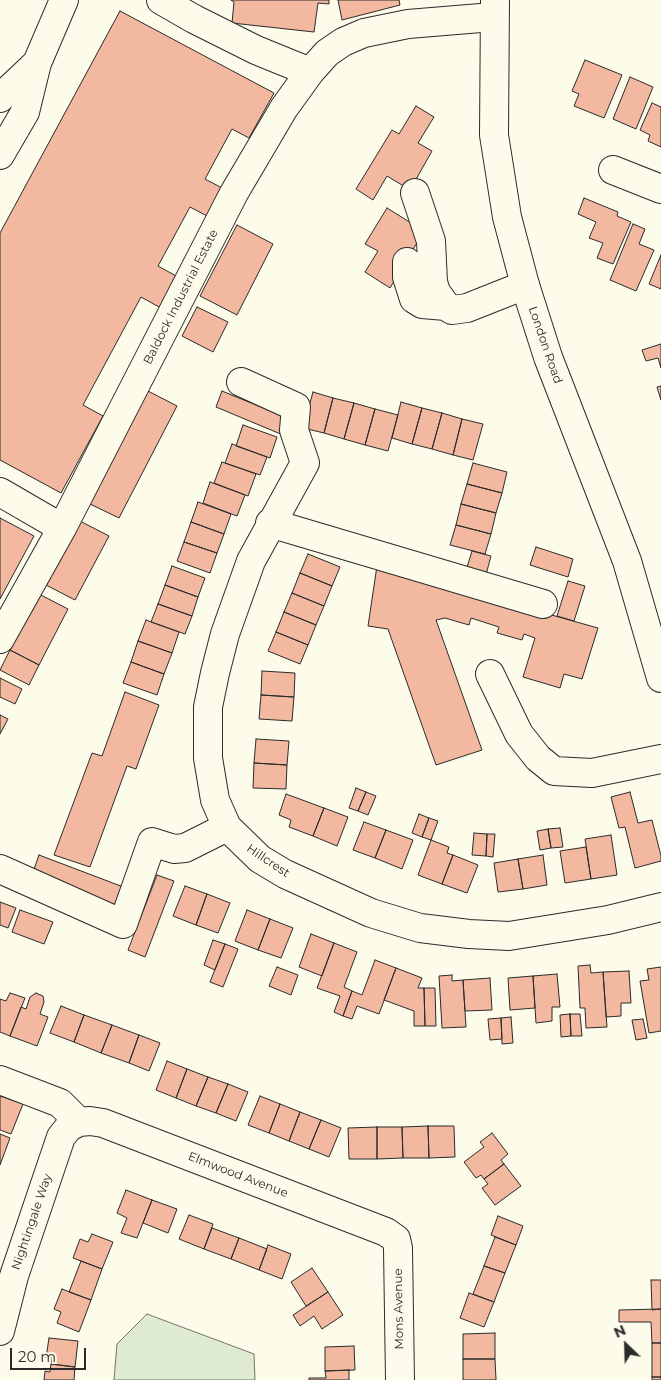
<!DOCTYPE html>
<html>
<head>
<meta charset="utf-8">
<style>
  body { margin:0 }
  #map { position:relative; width:661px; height:1380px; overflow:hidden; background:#fdfbea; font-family:Montserrat,sans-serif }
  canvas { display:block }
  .north { position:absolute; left:601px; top:1320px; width:50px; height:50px; -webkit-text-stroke:4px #fdfbea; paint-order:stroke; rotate:336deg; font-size:14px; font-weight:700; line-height:20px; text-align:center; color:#2b2b2b }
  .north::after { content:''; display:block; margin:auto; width:18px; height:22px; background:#2b2b2b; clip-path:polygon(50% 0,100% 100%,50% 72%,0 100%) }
  .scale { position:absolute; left:10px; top:1348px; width:76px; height:22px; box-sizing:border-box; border:2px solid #2b2b2b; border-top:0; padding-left:6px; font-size:15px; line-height:18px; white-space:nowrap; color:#2b2b2b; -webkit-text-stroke:4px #fdfbea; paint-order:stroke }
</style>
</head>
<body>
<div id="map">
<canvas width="661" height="1380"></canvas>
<div class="north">N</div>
<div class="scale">20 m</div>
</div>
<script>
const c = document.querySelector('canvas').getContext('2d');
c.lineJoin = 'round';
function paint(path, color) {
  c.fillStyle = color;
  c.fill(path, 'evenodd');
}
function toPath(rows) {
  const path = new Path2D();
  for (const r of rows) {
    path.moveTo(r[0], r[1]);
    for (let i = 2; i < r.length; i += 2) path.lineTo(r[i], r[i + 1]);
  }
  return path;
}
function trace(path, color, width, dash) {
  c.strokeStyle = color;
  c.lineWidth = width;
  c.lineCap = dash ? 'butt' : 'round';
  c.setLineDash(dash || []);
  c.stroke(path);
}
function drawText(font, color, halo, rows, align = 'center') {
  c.font = font + ' Montserrat,sans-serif';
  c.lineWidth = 4;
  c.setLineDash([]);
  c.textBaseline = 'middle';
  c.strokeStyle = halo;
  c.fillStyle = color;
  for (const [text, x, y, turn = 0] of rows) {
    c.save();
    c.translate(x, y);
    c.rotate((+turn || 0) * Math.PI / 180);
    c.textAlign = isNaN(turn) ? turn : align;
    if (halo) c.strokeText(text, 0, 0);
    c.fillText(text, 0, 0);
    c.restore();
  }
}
const green = toPath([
  [147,1314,254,1354,255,1380,114,1380,117,1344,147,1314]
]);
paint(green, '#deebd1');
trace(green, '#74746e', 1);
const building = toPath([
  [231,0,329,0,329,4,318,3,314,32,232,23,234,2,231,0],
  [338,0,399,0,400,5,342,20,338,0],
  [120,11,274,93,249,138,232,129,205,179,224,189,209,217,190,207,158,266,178,277,161,308,141,297,83,405,103,416,61,493,0,460,0,233,120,11],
  [585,60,622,75,604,118,574,106,579,94,572,91,585,60],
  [630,77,653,87,636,129,613,119,630,77],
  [652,103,661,107,661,147,648,141,650,135,640,130,652,103],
  [416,106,434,117,418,143,432,151,410,190,387,176,373,200,356,189,392,130,399,134,416,106],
  [584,198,618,212,617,216,631,222,613,264,597,258,603,243,589,238,596,222,578,214,584,198],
  [387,208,424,231,390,288,365,272,378,251,365,244,387,208],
  [633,224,645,229,639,244,654,250,636,291,610,280,633,224],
  [237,225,273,244,237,315,200,296,237,225],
  [661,255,661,289,649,284,661,255],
  [197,307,228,322,213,352,182,336,197,307],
  [661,344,661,368,658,358,646,361,642,350,661,344],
  [661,386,661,400,657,387,661,386],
  [148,391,177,406,119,518,90,504,148,391],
  [222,391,290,419,283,435,216,407,222,391],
  [313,392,333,398,324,433,303,428,313,392],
  [333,398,354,403,344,439,324,433,333,398],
  [401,402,422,408,412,444,392,438,401,402],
  [354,403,375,409,365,445,344,439,354,403],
  [422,408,442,413,432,449,412,444,422,408],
  [375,409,398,415,388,451,365,445,375,409],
  [442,413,462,419,453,455,432,449,442,413],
  [462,419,483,424,473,460,453,455,462,419],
  [243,425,277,437,270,458,236,446,243,425],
  [232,444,267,457,260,475,225,463,232,444],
  [222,462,256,474,248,496,214,483,222,462],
  [473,463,507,472,502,493,467,484,473,463],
  [210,482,245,495,237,516,203,503,210,482],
  [467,484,502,493,496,513,461,504,467,484],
  [198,502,231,514,224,534,191,522,198,502],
  [461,504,496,513,491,534,456,525,461,504],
  [0,518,34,536,0,599,0,518],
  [78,520,109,536,75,600,44,584,78,520],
  [191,522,224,534,217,553,184,542,191,522],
  [456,525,491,534,485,554,450,545,456,525],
  [184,542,217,553,210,573,177,561,184,542],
  [536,547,573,559,568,577,530,565,536,547],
  [472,551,491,556,484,582,464,577,472,551],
  [308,554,340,567,332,586,300,573,308,554],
  [172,566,205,578,198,597,165,585,172,566],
  [377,566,598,628,582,679,564,674,560,688,523,677,535,638,524,634,522,640,497,633,499,627,471,618,469,625,445,618,436,620,482,750,436,765,388,629,368,626,377,566],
  [300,573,332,586,324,606,292,593,300,573],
  [568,581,585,586,574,621,557,616,568,581],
  [165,585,198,597,192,616,158,604,165,585],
  [292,593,324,606,316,625,284,612,292,593],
  [39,594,68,609,39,665,10,650,39,594],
  [158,604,192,616,185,634,151,622,158,604],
  [284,612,316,625,308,645,276,632,284,612],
  [146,620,179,632,172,653,138,641,146,620],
  [276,632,308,645,300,664,268,651,276,632],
  [138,641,172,653,164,674,131,662,138,641],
  [10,650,39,665,29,685,0,670,10,650],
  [131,662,164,674,157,695,123,683,131,662],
  [262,671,295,673,294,697,261,695,262,671],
  [0,678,22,689,15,704,0,697,0,678],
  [125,692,159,705,136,769,127,766,90,867,54,855,92,753,102,756,125,692],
  [261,695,294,697,292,721,259,719,261,695],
  [0,715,8,719,0,734,0,715],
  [256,739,289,741,287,765,254,763,256,739],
  [254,763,287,765,286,789,253,788,254,763],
  [356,788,366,792,358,811,349,808,356,788],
  [366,792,376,796,368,815,358,811,366,792],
  [630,792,638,823,652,820,661,856,661,861,635,868,625,827,619,828,611,797,630,792],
  [286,794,324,808,313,836,289,827,291,820,279,815,286,794],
  [324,808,348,817,337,846,313,836,324,808],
  [419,814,429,818,422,837,412,833,419,814],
  [429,818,438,821,431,840,422,837,429,818],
  [364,822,386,830,375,858,353,850,364,822],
  [560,828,563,847,551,848,548,829,560,828],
  [548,829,551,848,540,850,537,831,548,829],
  [386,830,413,840,402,869,375,858,386,830],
  [474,833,487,834,486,856,472,855,474,833],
  [487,834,495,834,493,857,486,856,487,834],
  [611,835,617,875,591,879,585,839,611,835],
  [431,840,449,847,447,853,453,855,442,884,418,875,431,840],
  [586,847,591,879,565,883,560,851,586,847],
  [39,855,126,888,119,908,32,875,39,855],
  [453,855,478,865,467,893,442,884,453,855],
  [543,855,547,885,523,889,518,859,543,855],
  [518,859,523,889,498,892,494,863,518,859],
  [157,875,174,881,145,957,128,950,157,875],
  [185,886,207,894,196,925,173,916,185,886],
  [207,894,230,903,218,933,196,925,207,894],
  [0,902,16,908,8,928,0,925,0,902],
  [20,910,53,922,44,944,12,932,20,910],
  [247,910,270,919,258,950,235,941,247,910],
  [270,919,293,928,281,958,258,950,270,919],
  [311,934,334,943,322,976,299,967,311,934],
  [213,940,225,944,215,970,204,965,213,940],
  [334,943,357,952,344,987,352,991,343,1016,334,1012,340,996,317,988,334,943],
  [225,944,238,949,223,987,210,982,225,944],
  [375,960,396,968,379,1014,357,1006,352,1019,343,1016,352,991,362,995,375,960],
  [590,965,591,973,603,972,607,1027,586,1028,585,1008,580,1008,578,966,590,965],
  [277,967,298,975,291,995,269,986,277,967],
  [661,967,661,1031,649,1033,640,981,649,980,647,969,661,967],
  [396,968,422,978,418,988,424,988,425,1026,414,1026,414,1011,384,1000,396,968],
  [629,971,631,1003,621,1003,621,1016,606,1017,603,972,629,971],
  [557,974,560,1007,552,1007,552,1021,536,1023,533,976,557,974],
  [452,975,452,981,463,980,466,1027,442,1028,439,976,452,975],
  [533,976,535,1008,510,1010,508,978,533,976],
  [490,978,492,1010,465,1011,463,980,490,978],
  [424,988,435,988,436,1026,425,1026,424,988],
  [10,993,25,998,10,1036,0,1032,0,999,6,1001,10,993],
  [36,993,43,996,44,1002,40,1014,48,1017,37,1046,10,1036,21,1007,26,1009,30,997,36,993],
  [61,1006,84,1015,74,1042,50,1033,61,1006],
  [570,1014,580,1014,582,1036,571,1036,570,1014],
  [570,1014,571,1036,561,1037,560,1015,570,1014],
  [84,1015,112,1025,101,1053,74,1042,84,1015],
  [511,1017,513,1043,502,1044,501,1018,511,1017],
  [501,1018,502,1039,490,1040,488,1019,501,1018],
  [643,1019,647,1038,636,1040,632,1020,643,1019],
  [112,1025,139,1035,129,1063,101,1053,112,1025],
  [139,1035,160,1043,149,1071,129,1063,139,1035],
  [167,1061,187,1069,176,1098,156,1090,167,1061],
  [187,1069,208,1077,196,1106,176,1098,187,1069],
  [208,1077,228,1084,216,1113,196,1106,208,1077],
  [228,1084,248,1092,236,1121,216,1113,228,1084],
  [0,1096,23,1104,11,1134,0,1130,0,1096],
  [260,1096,280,1104,269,1133,248,1125,260,1096],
  [280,1104,300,1112,289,1141,269,1133,280,1104],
  [300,1112,321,1120,309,1149,289,1141,300,1112],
  [321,1120,341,1128,329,1157,309,1149,321,1120],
  [428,1126,454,1126,455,1157,429,1158,428,1126],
  [428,1126,429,1158,403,1158,402,1127,428,1126],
  [377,1127,377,1159,349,1159,348,1128,377,1127],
  [377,1127,402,1127,403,1158,377,1159,377,1127],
  [492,1133,508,1154,501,1160,504,1164,484,1179,481,1175,476,1178,464,1162,484,1147,480,1142,492,1133],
  [0,1134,10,1138,0,1165,0,1134],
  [504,1164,521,1186,495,1205,482,1188,488,1184,484,1179,504,1164],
  [126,1190,152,1200,137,1238,121,1233,127,1218,117,1213,126,1190],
  [152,1200,177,1209,168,1233,143,1223,152,1200],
  [189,1215,213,1224,204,1249,179,1239,189,1215],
  [498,1216,523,1226,516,1245,491,1235,498,1216],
  [212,1228,239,1238,231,1259,204,1249,212,1228],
  [92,1234,113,1242,102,1269,73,1258,80,1239,88,1242,92,1234],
  [495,1237,516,1245,505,1273,484,1266,495,1237],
  [239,1238,267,1249,259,1270,231,1259,239,1238],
  [268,1245,291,1254,282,1279,259,1270,268,1245],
  [81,1261,102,1269,91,1300,69,1292,81,1261],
  [484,1266,505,1273,494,1302,473,1294,484,1266],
  [312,1268,328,1292,306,1306,291,1282,312,1268],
  [651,1280,661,1280,661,1309,652,1310,651,1280],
  [62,1289,91,1300,79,1332,57,1323,61,1312,54,1309,62,1289],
  [328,1292,343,1315,322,1329,314,1316,300,1326,293,1315,328,1292],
  [469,1293,494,1302,484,1327,460,1318,469,1293],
  [661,1309,661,1343,652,1343,651,1322,619,1322,619,1310,661,1309],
  [495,1333,495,1359,463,1359,463,1334,495,1333],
  [49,1338,78,1341,75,1367,51,1364,52,1358,46,1358,49,1338],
  [652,1343,661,1343,661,1377,652,1377,652,1343],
  [354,1346,355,1370,325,1371,325,1347,354,1346],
  [463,1359,495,1359,496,1380,463,1380,463,1359],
  [51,1364,75,1367,74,1380,44,1380,45,1371,50,1372,51,1364],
  [349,1370,349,1380,309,1380,309,1378,326,1378,325,1371,349,1370],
  [652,1377,661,1377,661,1380,652,1380,652,1377]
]);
paint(building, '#f2b8a0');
trace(building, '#2b2b2b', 1);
const minor = toPath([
  [161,0,194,19,256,50,310,72],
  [0,98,37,63],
  [0,155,25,112,37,63,64,0],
  [613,170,661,189],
  [415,193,431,241,433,282,436,292,446,306,452,310,467,308,525,285],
  [407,262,407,277,414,299,422,304,446,306],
  [241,382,296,407,294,430,305,463,251,561,225,634,215,673,208,707,208,758,215,800,227,827,260,859,285,874,371,913,420,928,469,934,509,936,608,920,661,907],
  [0,492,62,528],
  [270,523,543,604],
  [0,639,62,528,234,193,284,108,310,72,327,53,343,42,364,33,408,24,493,17],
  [490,674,519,734,538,758,554,771,592,773,661,759],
  [0,869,123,924,152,842,174,849,185,848,227,827],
  [0,1080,60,1103,79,1122],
  [0,1331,14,1276,61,1137,69,1127,79,1122,90,1121,103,1123,386,1232,396,1239,398,1248,400,1380]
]);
const major = toPath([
  [495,0,494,135,507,217,525,285,548,357,627,561,661,678]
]);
trace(minor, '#2b2b2b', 30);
trace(major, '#2b2b2b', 30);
trace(minor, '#fdfbea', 28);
trace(major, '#fdfbea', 28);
drawText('12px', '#2b2b2b', '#fdfbea', [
  ["Baldock Industrial Estate",181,297,-63],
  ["London Road",545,345,71],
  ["Hillcrest",268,861,34],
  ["Elmwood Avenue",238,1175,21],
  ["Nightingale Way",32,1222,-71],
  ["Mons Avenue",399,1309,-91]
]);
</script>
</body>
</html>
